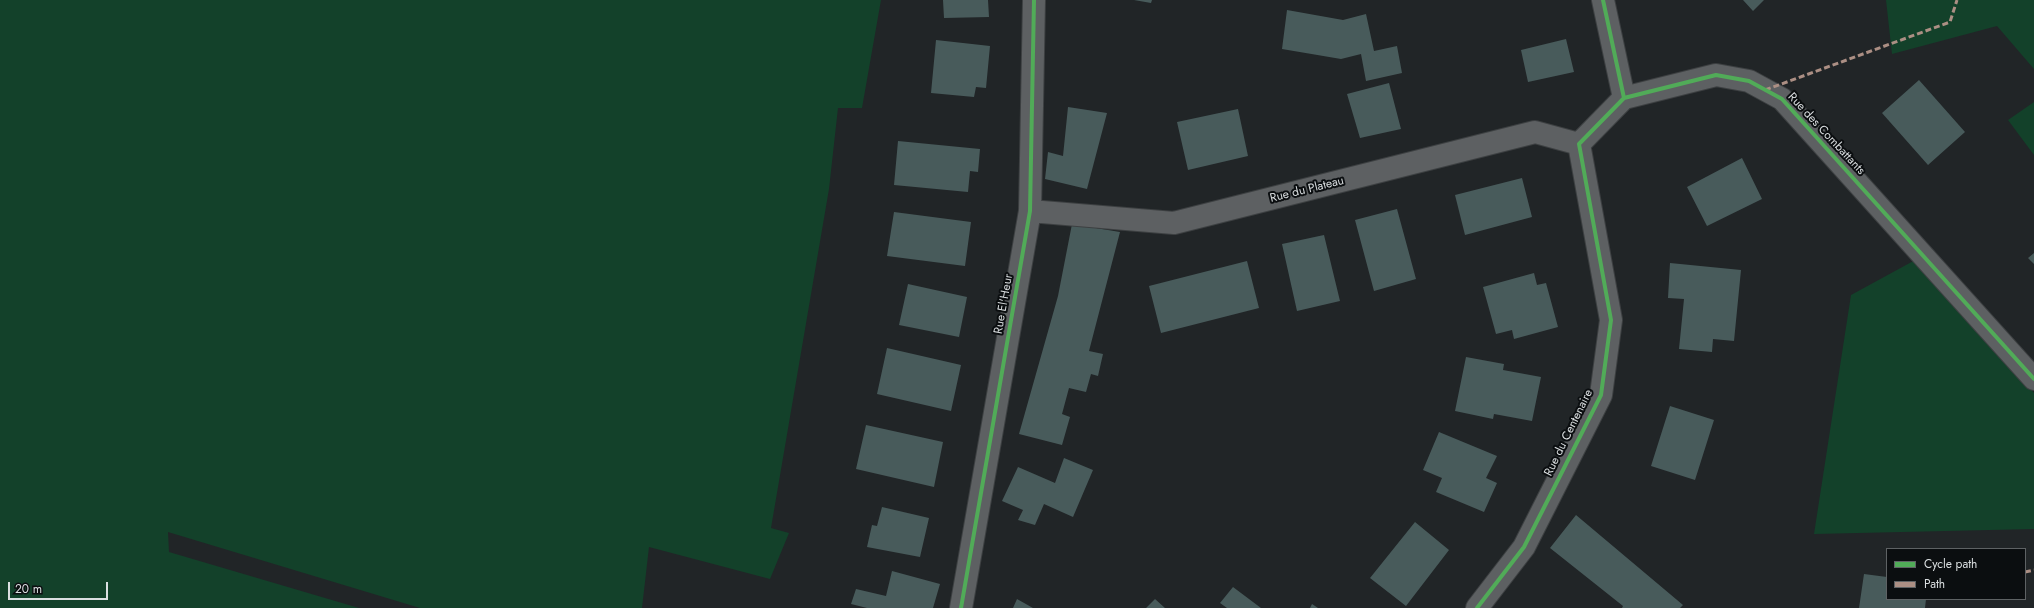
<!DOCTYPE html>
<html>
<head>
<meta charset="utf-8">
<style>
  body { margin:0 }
  #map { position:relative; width:2034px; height:608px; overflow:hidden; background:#212527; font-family:Jost,sans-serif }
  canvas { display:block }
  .legend { position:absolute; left:1886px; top:548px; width:140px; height:52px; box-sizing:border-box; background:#0b0e10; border:1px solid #5e6264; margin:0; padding:5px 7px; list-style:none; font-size:12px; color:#dbdfe1 }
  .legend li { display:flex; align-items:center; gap:8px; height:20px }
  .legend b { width:20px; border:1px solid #5e6264 }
  .scale { position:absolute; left:8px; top:582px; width:100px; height:18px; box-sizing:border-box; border:2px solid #dbdfe1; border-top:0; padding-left:5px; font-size:12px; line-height:14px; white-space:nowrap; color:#dbdfe1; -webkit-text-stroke:3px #0b0e10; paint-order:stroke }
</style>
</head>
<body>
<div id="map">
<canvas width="2034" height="608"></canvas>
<ul class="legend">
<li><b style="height:5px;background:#51ab58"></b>Cycle path</li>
<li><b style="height:5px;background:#ac8f84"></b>Path</li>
</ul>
<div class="scale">20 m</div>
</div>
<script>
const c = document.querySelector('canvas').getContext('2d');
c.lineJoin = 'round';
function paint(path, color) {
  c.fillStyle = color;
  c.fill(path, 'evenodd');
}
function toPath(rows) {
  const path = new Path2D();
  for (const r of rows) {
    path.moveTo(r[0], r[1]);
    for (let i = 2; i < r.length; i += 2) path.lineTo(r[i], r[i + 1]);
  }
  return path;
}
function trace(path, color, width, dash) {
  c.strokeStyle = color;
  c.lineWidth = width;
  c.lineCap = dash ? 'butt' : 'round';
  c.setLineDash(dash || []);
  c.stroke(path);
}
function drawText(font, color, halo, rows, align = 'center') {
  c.font = font + ' Jost,sans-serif';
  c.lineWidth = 4;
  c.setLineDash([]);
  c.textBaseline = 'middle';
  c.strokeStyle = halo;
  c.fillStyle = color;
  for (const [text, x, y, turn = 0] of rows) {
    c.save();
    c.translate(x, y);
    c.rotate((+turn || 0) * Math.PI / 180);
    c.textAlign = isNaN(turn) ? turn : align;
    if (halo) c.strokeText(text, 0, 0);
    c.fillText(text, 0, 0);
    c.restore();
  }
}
paint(toPath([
  [0,0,881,0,862,108,838,108,829,189,771,528,789,533,770,579,649,547,642,608,420,608,168,532,169,552,359,608,0,608],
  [1886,0,2034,0,2034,69,1997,26,1892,54],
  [2034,102,2034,155,2008,120],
  [1917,259,2034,393,2034,529,1814,534,1851,295]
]), '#13412a');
paint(toPath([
  [943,0,988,0,989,17,944,18],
  [1134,0,1152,0,1151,3],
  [1743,0,1764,0,1753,11],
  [1287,10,1343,20,1366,14,1374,51,1397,46,1402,73,1366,81,1361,54,1341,59,1282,49],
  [1566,39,1574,72,1528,82,1521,50],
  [936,40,990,46,986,88,976,87,974,97,931,93],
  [1919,80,1965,132,1928,165,1882,113],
  [1389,83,1401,129,1360,138,1347,94],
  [1068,107,1107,113,1087,189,1045,179,1048,152,1063,156],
  [1238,109,1248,156,1188,170,1177,122],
  [898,141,980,149,978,172,970,171,968,192,894,185],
  [1742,158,1762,199,1707,226,1687,187],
  [1522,178,1532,217,1465,235,1455,195],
  [1397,209,1416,279,1374,291,1355,220],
  [894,212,971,222,965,266,887,256],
  [1072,224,1120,232,1089,351,1103,354,1098,376,1091,374,1086,392,1069,388,1062,414,1070,417,1062,445,1019,434,1058,296],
  [1324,235,1340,301,1297,311,1282,244],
  [2034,253,2034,264,2028,258],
  [1247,261,1259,308,1161,333,1149,286],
  [1670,263,1741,270,1734,341,1713,339,1712,352,1679,349,1684,299,1668,298],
  [1534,273,1537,285,1546,283,1558,327,1514,339,1512,330,1496,334,1483,287],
  [908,284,967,297,959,337,899,325],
  [887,348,961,365,951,411,877,394],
  [1466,357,1504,364,1503,370,1541,377,1532,421,1494,414,1493,419,1455,411],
  [1670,406,1714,420,1695,480,1651,466],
  [866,425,943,442,934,487,856,469],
  [1439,432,1497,456,1486,478,1497,483,1484,512,1436,492,1442,478,1423,470],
  [1064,458,1093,470,1073,517,1044,504,1035,525,1018,520,1023,510,1002,501,1018,467,1055,483],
  [882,507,929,518,920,557,867,547,872,525,877,526],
  [1576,515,1683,605,1680,608,1622,608,1623,606,1550,548],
  [1415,522,1449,550,1406,606,1370,578],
  [892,571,940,584,933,608,867,608,851,604,856,589,886,596],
  [1864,574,1887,577,1887,599,1926,599,1925,608,1859,608],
  [1233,587,1261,608,1227,608,1220,603],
  [1017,599,1033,608,1013,608],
  [1155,599,1165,608,1146,608],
  [1312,604,1318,608,1310,608]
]), '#485b5b');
const minor = toPath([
  [1603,0,1624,98,1716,75,1749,81,1782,99,2034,379],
  [1030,211,1174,223,1535,132,1579,144],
  [961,608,1030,211,1034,0],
  [1477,608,1524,547,1601,395,1611,320,1579,144,1624,98]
]);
trace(minor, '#3d4042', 24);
trace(minor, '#5d6062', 22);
trace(toPath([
  [1765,90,1950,22,1957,0],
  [2025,572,2034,570]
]), '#ac8f84', 3, [6, 3]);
trace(toPath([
  [1603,0,1624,98,1716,75,1749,81,1782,99,2034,379],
  [961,608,1030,211,1034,0],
  [1477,608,1524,547,1601,395,1611,320,1579,144,1624,98]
]), '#51ab58', 4);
drawText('12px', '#dbdfe1', '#0b0e10', [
  ["Rue des Combattants",1826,134,47],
  ["Rue du Plateau",1307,190,-14],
  ["Rue El'Heur",1004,304,-80],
  ["Rue du Centenaire",1569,433,-64]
]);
</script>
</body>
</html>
